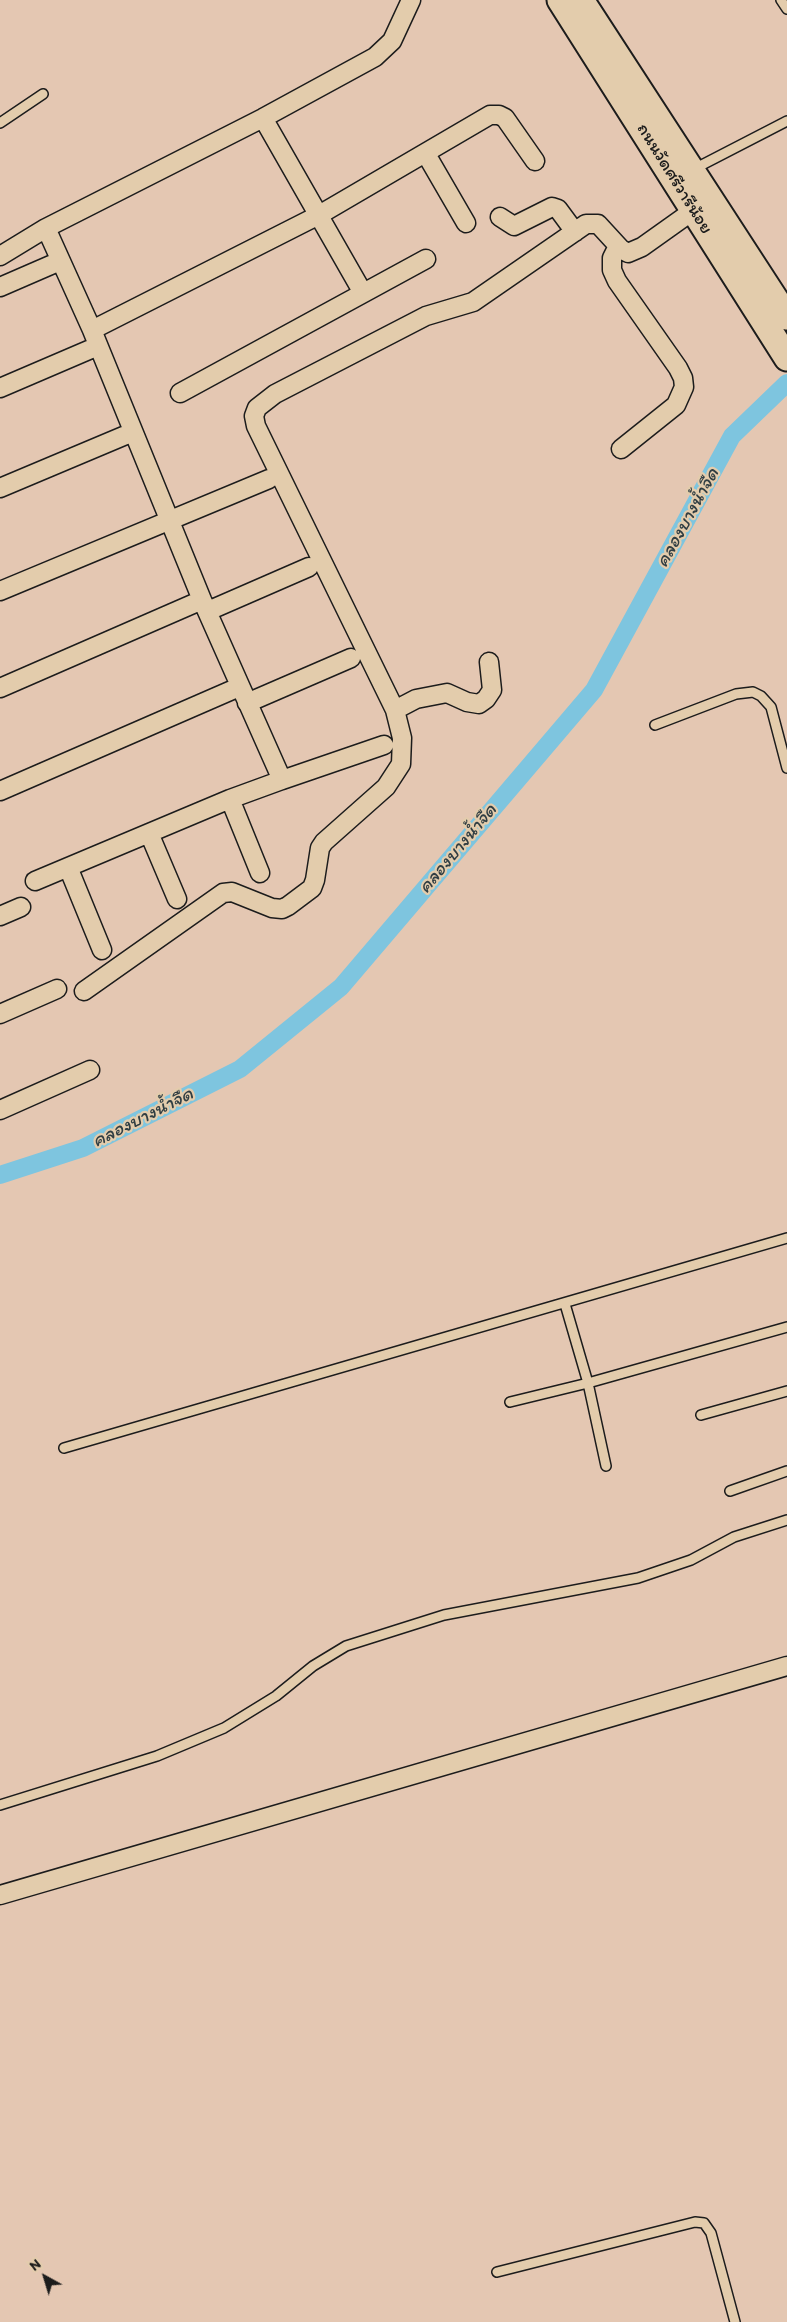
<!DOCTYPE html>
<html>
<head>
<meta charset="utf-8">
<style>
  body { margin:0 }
  #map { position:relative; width:787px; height:2322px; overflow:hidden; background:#e4c7b2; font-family:Itim,sans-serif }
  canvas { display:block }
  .north { position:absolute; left:20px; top:2252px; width:50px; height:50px; -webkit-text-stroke:4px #e3ccac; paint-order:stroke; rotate:321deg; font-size:14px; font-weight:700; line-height:20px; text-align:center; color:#1c1c1c }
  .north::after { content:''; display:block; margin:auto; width:18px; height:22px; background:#1c1c1c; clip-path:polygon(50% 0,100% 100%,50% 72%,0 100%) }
</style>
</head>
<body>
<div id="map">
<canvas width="787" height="2322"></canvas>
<div class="north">N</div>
</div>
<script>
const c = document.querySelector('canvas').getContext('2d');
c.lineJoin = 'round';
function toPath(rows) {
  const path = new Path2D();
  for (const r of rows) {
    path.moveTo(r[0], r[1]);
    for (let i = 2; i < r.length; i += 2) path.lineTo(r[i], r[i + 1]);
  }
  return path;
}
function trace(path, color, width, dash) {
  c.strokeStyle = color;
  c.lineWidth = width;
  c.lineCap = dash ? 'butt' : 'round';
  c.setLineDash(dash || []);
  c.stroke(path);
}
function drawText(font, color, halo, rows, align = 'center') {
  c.font = font + ' Itim,"Playpen Sans Thai",sans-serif';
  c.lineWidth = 4.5;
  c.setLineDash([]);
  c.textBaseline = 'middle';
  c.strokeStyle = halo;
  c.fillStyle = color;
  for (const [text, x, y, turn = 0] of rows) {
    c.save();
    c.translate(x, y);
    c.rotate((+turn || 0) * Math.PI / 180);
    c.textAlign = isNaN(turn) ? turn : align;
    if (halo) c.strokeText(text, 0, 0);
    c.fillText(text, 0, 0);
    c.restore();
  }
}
trace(toPath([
  [0,1175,83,1148,240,1069,341,987,594,690,732,436,787,383]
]), '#7ec5df', 18);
const lane = toPath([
  [781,0,787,9],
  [0,123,43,94],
  [694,169,787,121],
  [655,725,736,694,753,692,761,696,771,707,787,768],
  [565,1304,588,1383,606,1466],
  [510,1402,588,1383,787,1327],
  [701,1415,787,1391],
  [64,1448,787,1238],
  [730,1491,787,1471],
  [0,1805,157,1756,224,1728,276,1696,313,1666,346,1646,444,1615,638,1578,691,1560,734,1537,787,1520],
  [497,2272,695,2222,704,2223,711,2233,735,2322]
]);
const street = toPath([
  [263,118,363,293],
  [426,154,466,223],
  [500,217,514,226,552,207,558,209,575,232],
  [46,228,92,330,202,600,282,780,384,745],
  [618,246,612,258,612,270,617,281,678,368,683,378,684,387,676,405,621,449],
  [0,256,46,228,263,118,375,57,392,41,411,0],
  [0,287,60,261],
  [92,330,319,215,490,115,499,115,505,118,535,161],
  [0,388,98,346],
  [180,393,426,259],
  [0,488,133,432],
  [0,591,269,479],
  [208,611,309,567],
  [0,688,202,600],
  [247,703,351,658],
  [395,710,416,699,447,693,467,702,479,704,486,699,492,690,489,662],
  [0,791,239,687],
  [230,799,260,873],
  [149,833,177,899],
  [68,867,102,950],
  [35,881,230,799,282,780],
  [0,916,21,907],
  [84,991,223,893,232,892,272,908,282,909,288,906,312,888,315,880,320,848,324,842,386,787,401,764,402,738,395,710,256,426,254,416,257,408,275,394,426,316,473,302,586,224,598,224,621,249,628,253,642,247,694,210],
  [0,1014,57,989],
  [0,1110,90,1070],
  [0,1895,787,1666]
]);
const secondary = toPath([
  [560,0,787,358],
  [581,0,787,317]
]);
trace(lane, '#1c1c1c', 12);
trace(street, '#1c1c1c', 21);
trace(secondary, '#1c1c1c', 29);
trace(lane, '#e3ccac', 9);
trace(street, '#e3ccac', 18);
trace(secondary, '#e3ccac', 25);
drawText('18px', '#1c1c1c', '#e3ccac', [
  ["ถนนวัดศรีวารีน้อย",674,179,58]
]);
drawText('italic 19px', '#303e43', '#e3ccac', [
  ["คลองบางน้ำจืด",688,518,-61],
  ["คลองบางน้ำจืด",458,849,-50],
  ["คลองบางน้ำจืด",143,1118,-27]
]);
</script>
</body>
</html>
